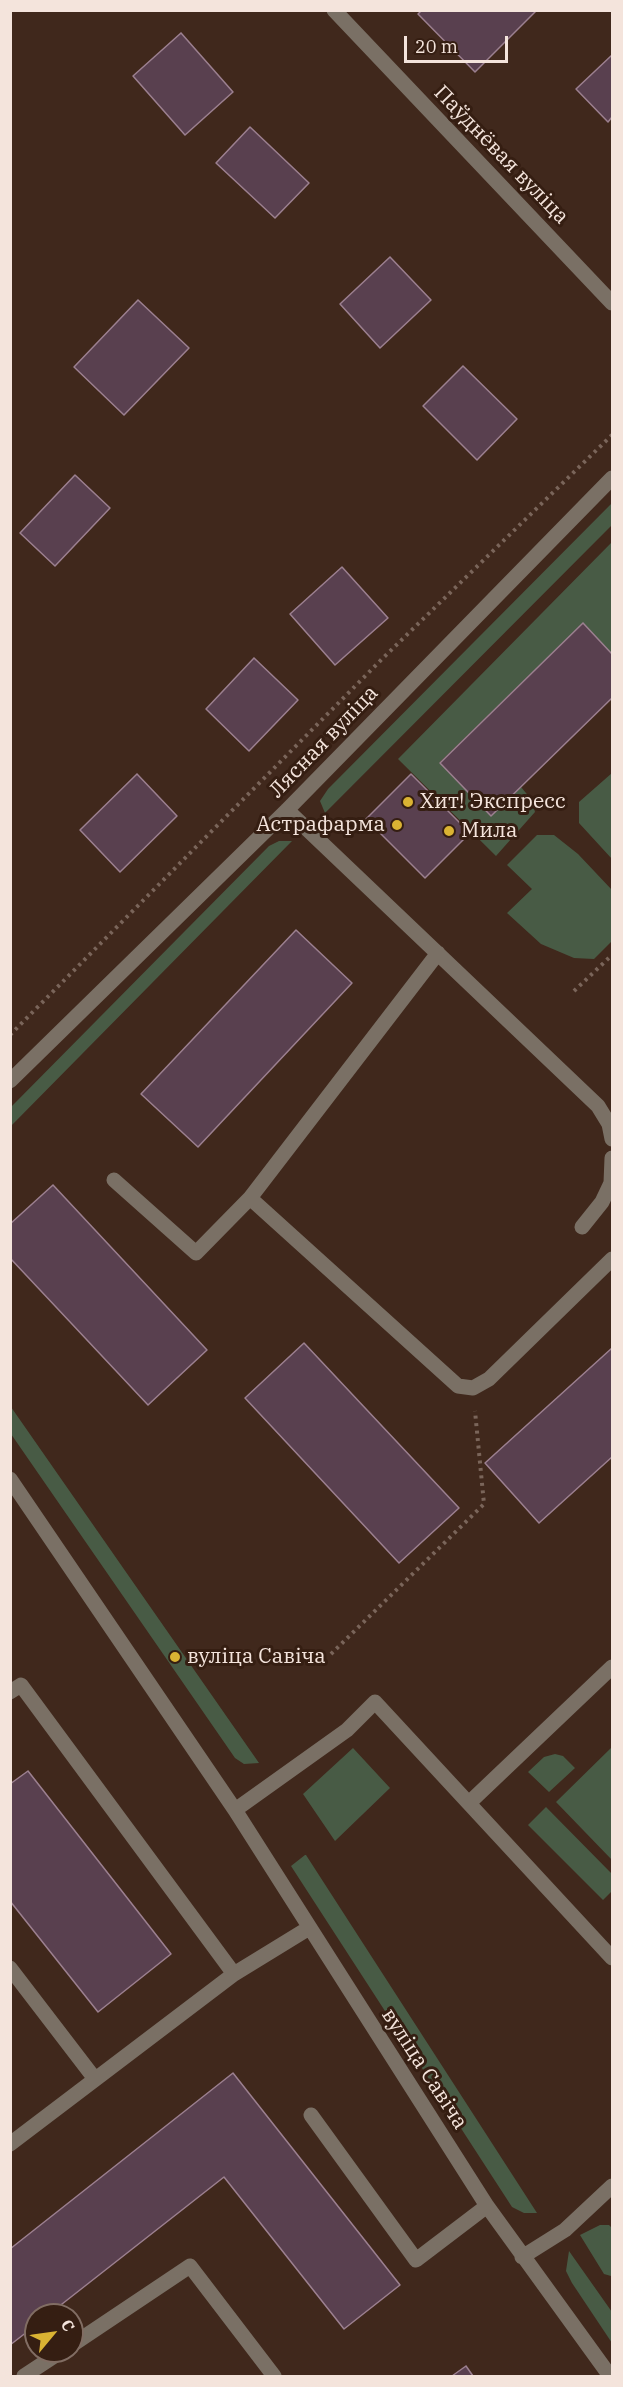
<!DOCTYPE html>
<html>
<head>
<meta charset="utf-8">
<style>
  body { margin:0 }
  #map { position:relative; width:623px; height:2387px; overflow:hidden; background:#40281c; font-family:"IBM Plex Serif",serif }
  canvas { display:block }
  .frame { position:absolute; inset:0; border:12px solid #f4e4dc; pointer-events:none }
  .north { position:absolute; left:24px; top:2303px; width:60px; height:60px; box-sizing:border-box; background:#351e12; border:2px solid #816d63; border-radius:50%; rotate:61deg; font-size:16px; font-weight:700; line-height:24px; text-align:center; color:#f4e4dc }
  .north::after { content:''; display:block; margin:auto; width:21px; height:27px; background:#dab333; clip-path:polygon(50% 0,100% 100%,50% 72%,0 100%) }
  .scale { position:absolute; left:404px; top:36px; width:104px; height:27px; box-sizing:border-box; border:3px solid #f4e4dc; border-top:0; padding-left:8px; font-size:18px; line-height:21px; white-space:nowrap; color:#f4e4dc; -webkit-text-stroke:4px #351e12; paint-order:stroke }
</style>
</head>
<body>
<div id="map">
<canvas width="623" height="2387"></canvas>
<div class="frame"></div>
<div class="north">С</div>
<div class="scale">20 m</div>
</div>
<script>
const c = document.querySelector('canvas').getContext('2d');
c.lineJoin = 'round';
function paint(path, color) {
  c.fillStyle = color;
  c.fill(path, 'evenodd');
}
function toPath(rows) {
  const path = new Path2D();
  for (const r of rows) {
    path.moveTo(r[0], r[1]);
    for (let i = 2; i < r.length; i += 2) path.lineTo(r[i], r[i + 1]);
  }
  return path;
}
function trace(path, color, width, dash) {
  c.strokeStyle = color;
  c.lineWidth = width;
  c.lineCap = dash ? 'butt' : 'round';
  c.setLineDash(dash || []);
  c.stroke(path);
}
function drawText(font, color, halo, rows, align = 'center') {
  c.font = font + ' "IBM Plex Serif",serif';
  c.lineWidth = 6;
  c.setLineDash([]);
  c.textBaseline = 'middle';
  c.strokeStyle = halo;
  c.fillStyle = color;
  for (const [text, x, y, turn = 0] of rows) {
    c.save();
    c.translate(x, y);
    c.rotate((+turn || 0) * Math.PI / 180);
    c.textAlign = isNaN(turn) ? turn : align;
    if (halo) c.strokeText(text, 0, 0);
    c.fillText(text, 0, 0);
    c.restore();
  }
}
paint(toPath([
  [612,503,612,525,325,813,320,801,328,789],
  [612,542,612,654,582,624,440,762,491,816,521,787,531,799,535,812,496,856,398,759],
  [612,773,612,859,579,823,579,802],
  [537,835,554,835,578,854,612,890,612,941,594,959,574,958,541,944,507,913,532,889,507,865],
  [279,841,292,841,11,1126,11,1107,269,846],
  [10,1407,11,1407,259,1763,244,1764,235,1758,11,1434],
  [612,1747,612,1860,556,1802],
  [353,1748,390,1788,335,1841,303,1794],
  [555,1754,563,1756,575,1768,549,1792,528,1772,544,1757],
  [546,1807,612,1874,612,1891,603,1900,528,1825],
  [305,1855,306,1855,537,2213,524,2213,512,2207,291,1866],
  [600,2225,609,2225,612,2228,611,2276,604,2274,580,2235],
  [569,2251,612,2312,612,2343,572,2283,566,2271]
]), '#485b45');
const building = toPath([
  [422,10,537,10,475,72,418,14,422,10],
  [181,33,233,92,185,135,133,76,181,33],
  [612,55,612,117,608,122,576,89,612,55],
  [250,127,309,183,275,218,216,163,250,127],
  [390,257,431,300,380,348,340,304,390,257],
  [138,300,189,348,124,415,74,367,138,300],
  [463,366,517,419,477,460,423,406,463,366],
  [75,475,110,508,55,566,20,533,75,475],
  [342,567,388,618,335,665,290,614,342,567],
  [583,623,612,654,612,698,491,816,440,763,583,623],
  [254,658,298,700,249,751,206,709,254,658],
  [137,774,177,816,120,872,80,830,137,774],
  [411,774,470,833,425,878,366,819,411,774],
  [296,930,352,983,198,1147,141,1094,296,930],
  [53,1185,207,1350,148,1405,10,1258,10,1224,53,1185],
  [304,1343,459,1508,399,1563,245,1398,304,1343],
  [612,1348,612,1457,539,1523,485,1463,612,1348],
  [28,1771,171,1954,98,2012,10,1901,10,1784,28,1771],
  [233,2073,400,2285,344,2329,224,2177,48,2315,36,2315,36,2325,10,2345,10,2249,233,2073],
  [466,2366,473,2376,452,2376,466,2366]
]);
paint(building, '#59404f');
trace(building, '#9c8090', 1.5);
trace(toPath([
  [574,991,612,955],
  [10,1035,381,660,612,435],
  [331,1654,484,1504,475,1411]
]), '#7a655a', 4, [3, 4.5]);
trace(toPath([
  [334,10,612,303],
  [287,810,598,1106,609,1124,612,1139],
  [10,1081,287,810,612,478],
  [114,1180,196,1253,250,1198,438,953],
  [250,1198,458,1386,473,1388,489,1379,612,1259],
  [582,1227,602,1202,611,1183,612,1158],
  [10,1479,235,1810,487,2206,610,2376],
  [10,1692,21,1685,234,1974],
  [469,1803,612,1667],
  [235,1810,347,1730,375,1702,612,1958],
  [10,1968,95,2079],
  [311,2115,416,2260,487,2206],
  [10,2144,234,1974,309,1928],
  [522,2257,565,2230,612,2186],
  [72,2345,190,2266,274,2376],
  [24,2376,62,2351]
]), '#7a7065', 15);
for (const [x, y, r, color] of [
  [408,802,6,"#dab333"],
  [397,825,6,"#dab333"],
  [449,831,6,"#dab333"],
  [175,1657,6,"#dab333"]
]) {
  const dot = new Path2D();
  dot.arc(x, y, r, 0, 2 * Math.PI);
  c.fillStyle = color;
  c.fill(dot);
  trace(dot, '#351e12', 2);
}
drawText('21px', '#f4e4dc', '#351e12', [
  ["Паўднёвая вуліца",501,155,46],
  ["Лясная вуліца",324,742,-46],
  ["вуліца Савіча",424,2069,57]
]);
drawText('21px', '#f4e4dc', '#351e12', [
  ["Хит! Экспресс",420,802],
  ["Астрафарма",385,825,"right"],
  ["Мила",461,831],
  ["вуліца Савіча",187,1657]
], 'left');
</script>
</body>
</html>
